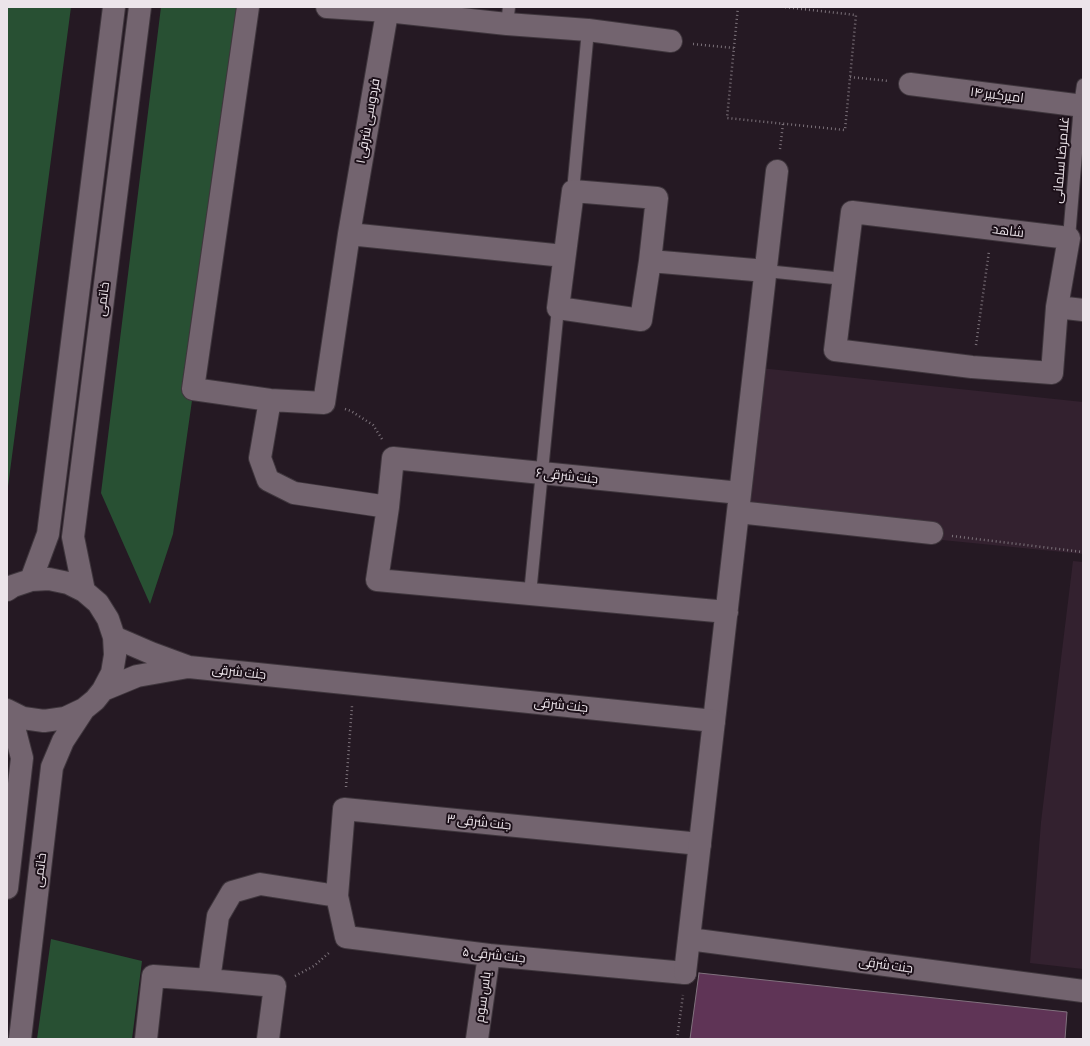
<!DOCTYPE html>
<html>
<head>
<meta charset="utf-8">
<style>
  body { margin:0 }
  #map { position:relative; width:1090px; height:1046px; overflow:hidden; background:#251923; font-family:"Asap Condensed",sans-serif }
  canvas { display:block }
  .frame { position:absolute; inset:0; border:8px solid #ece4ea; pointer-events:none }
</style>
</head>
<body>
<div id="map">
<canvas width="1090" height="1046"></canvas>
<div class="frame"></div>
</div>
<script>
const c = document.querySelector('canvas').getContext('2d');
c.lineJoin = 'round';
function paint(path, color) {
  c.fillStyle = color;
  c.fill(path, 'evenodd');
}
function toPath(rows) {
  const path = new Path2D();
  for (const r of rows) {
    path.moveTo(r[0], r[1]);
    for (let i = 2; i < r.length; i += 2) path.lineTo(r[i], r[i + 1]);
  }
  return path;
}
function trace(path, color, width, dash) {
  c.strokeStyle = color;
  c.lineWidth = width;
  c.lineCap = dash ? 'butt' : 'round';
  c.setLineDash(dash || []);
  c.stroke(path);
}
function drawText(font, color, halo, rows, align = 'center') {
  c.font = font + ' "Asap Condensed",Cairo,sans-serif';
  c.lineWidth = 4;
  c.setLineDash([]);
  c.textBaseline = 'middle';
  c.strokeStyle = halo;
  c.fillStyle = color;
  for (const [text, x, y, turn = 0] of rows) {
    c.save();
    c.translate(x, y);
    c.rotate((+turn || 0) * Math.PI / 180);
    c.textAlign = isNaN(turn) ? turn : align;
    if (halo) c.strokeText(text, 0, 0);
    c.fillText(text, 0, 0);
    c.restore();
  }
}
paint(toPath([
  [760,368,1083,402,1083,554,801,526,748,505],
  [1073,561,1083,562,1083,969,1030,963,1041,822]
]), '#33212f');
paint(toPath([
  [7,7,71,7,7,494],
  [161,7,248,7,173,534,150,604,101,493],
  [51,939,142,961,132,1039,37,1039]
]), '#285033');
const building = toPath([
  [699,973,1067,1012,1065,1039,690,1039,699,973]
]);
paint(building, '#5f3456');
trace(building, '#81727e', 1);
const lane = toPath([
  [507,24,509,7],
  [573,191,588,30],
  [1069,238,1080,105,1083,85],
  [766,271,844,279],
  [530,594,558,308]
]);
const street = toPath([
  [248,7,193,389,270,400,324,403,349,234,564,256],
  [327,7,387,11,507,24,588,30,671,41],
  [910,84,1083,106],
  [573,191,657,198,650,261,641,320,558,308,573,191],
  [349,234,388,7],
  [650,261,766,271],
  [1057,307,1052,373,972,367,835,350,852,212,1069,238,1057,307,1083,310],
  [270,400,260,458,268,480,294,493,388,507],
  [738,512,932,533],
  [727,612,377,580,388,507,393,458,740,493],
  [714,721,777,171],
  [685,973,489,955,346,937,337,896,344,809,700,844],
  [209,980,218,916,232,892,260,884,337,896],
  [146,1039,153,976,209,980,275,986,268,1039],
  [477,1039,489,955]
]);
const secondary = toPath([
  [31,580,48,534,114,7],
  [7,590,13,586,31,580,49,579,68,583,84,591,98,603,108,619,114,637,115,655,112,673,103,690,95,700,84,709,65,718,44,721,23,718,7,710],
  [84,591,73,537,140,7],
  [114,637,151,653,189,667,714,721,685,973],
  [103,690,137,676,188,667],
  [7,714,15,731,22,758,7,888],
  [689,939,1083,991],
  [20,1039,52,767,63,741,84,709]
]);
trace(lane, '#3f363d', 14);
trace(street, '#3f363d', 24);
trace(secondary, '#3f363d', 24);
trace(toPath([
  [738,7,727,118,845,130,856,15,784,7],
  [693,44,734,48],
  [850,77,889,81],
  [780,149,783,124],
  [976,345,989,251],
  [345,409,351,411,373,425,382,439],
  [952,536,1083,552],
  [346,787,352,706],
  [295,976,314,966,330,952],
  [677,1039,683,995]
]), '#7c727a', 2.5, [1, 3]);
trace(lane, '#73646f', 12);
trace(street, '#73646f', 22);
trace(secondary, '#73646f', 22);
drawText('13px', '#ece4ea', '#1c1019', [
  ["امیرکبیر ۱۴",997,95,7],
  ["فردوسی شرقی ۱",368,121,-80],
  ["غلامرضا سلمانی",1061,160,-85],
  ["شاهد",1008,231,7],
  ["خاتمی",103,299,-83],
  ["جنت شرقی ۶",567,476,6],
  ["جنت شرقی",239,672,6],
  ["جنت شرقی",561,705,6],
  ["جنت شرقی ۳",479,822,6],
  ["خاتمی",40,870,-83],
  ["جنت شرقی ۵",494,955,6],
  ["جنت شرقی",886,965,8],
  ["یاس سوم",483,997,-82]
]);
</script>
</body>
</html>
